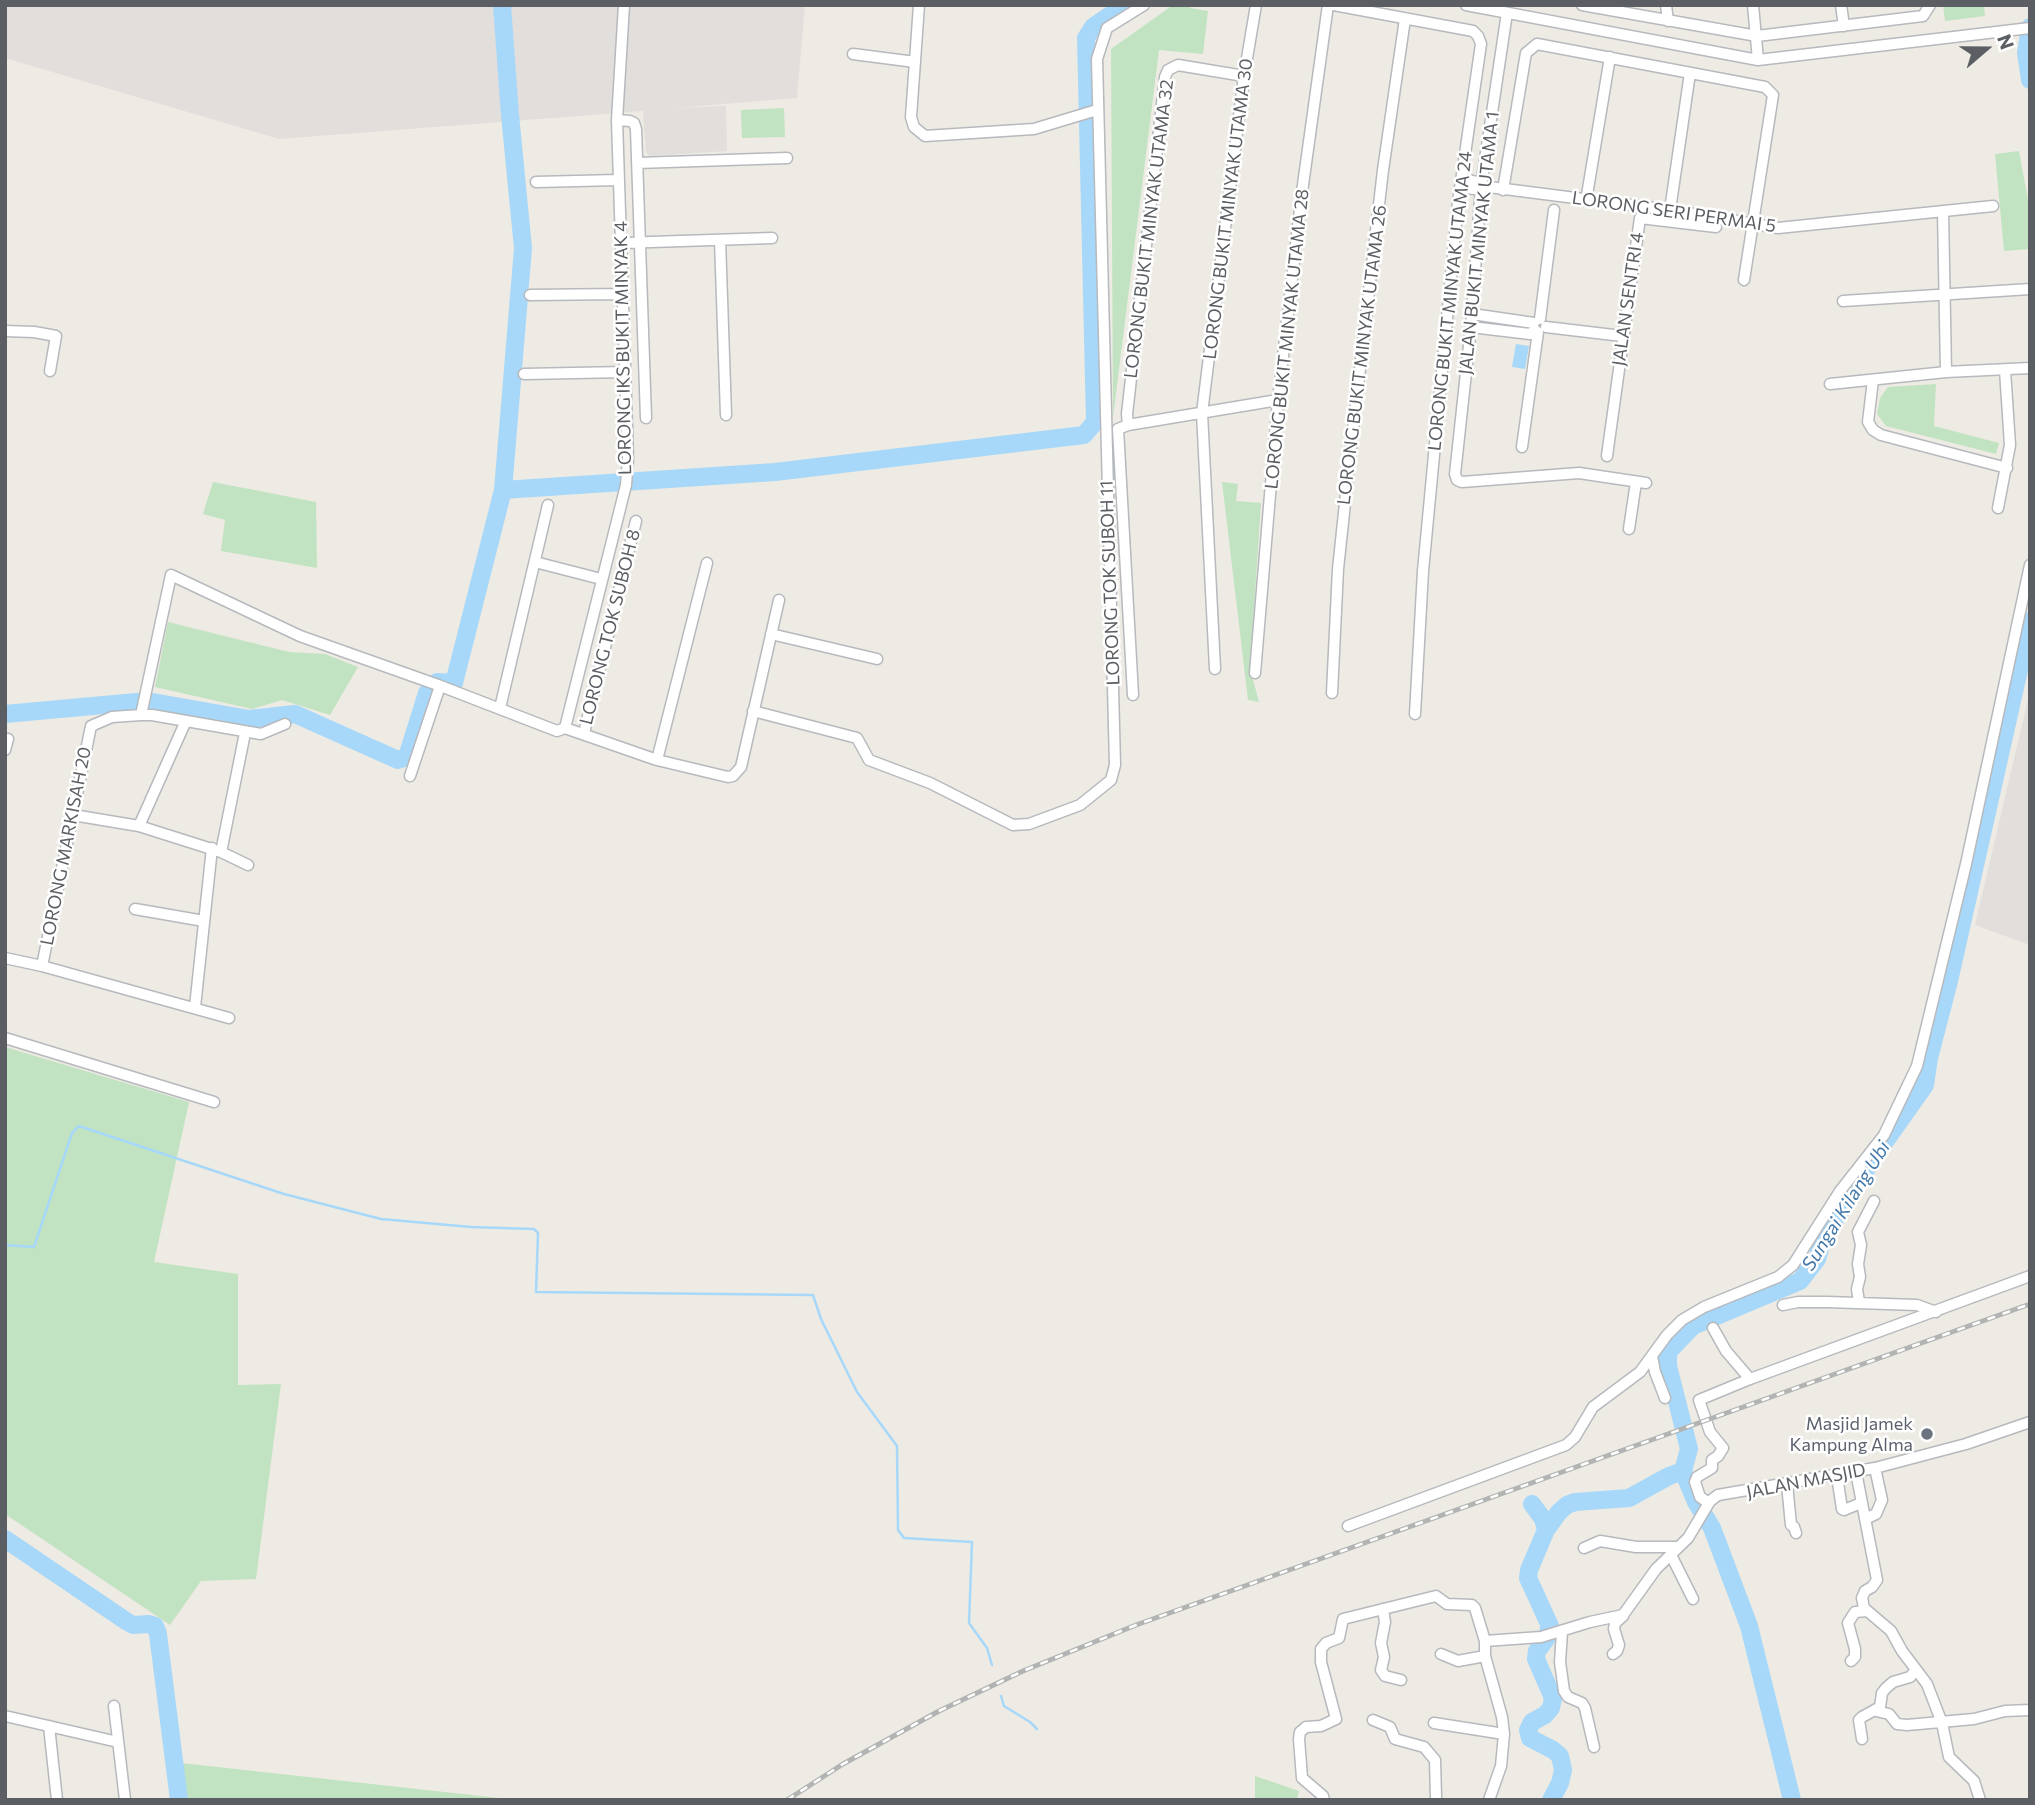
<!DOCTYPE html>
<html>
<head>
<meta charset="utf-8">
<style>
  body { margin:0 }
  #map { position:relative; width:2035px; height:1805px; overflow:hidden; background:#edebe3; font-family:Commissioner,sans-serif }
  canvas { display:block }
  .frame { position:absolute; inset:0; border:7px solid #5b5f63; pointer-events:none }
  .north { position:absolute; left:1951px; top:14px; width:70px; height:70px; -webkit-text-stroke:5px #fff; paint-order:stroke; rotate:70deg; font-size:19px; font-weight:700; line-height:28px; text-align:center; color:#5b5f63 }
  .north::after { content:''; display:block; margin:auto; width:24px; height:32px; background:#5b5f63; clip-path:polygon(50% 0,100% 100%,50% 72%,0 100%) }
</style>
</head>
<body>
<div id="map">
<canvas width="2035" height="1805"></canvas>
<div class="frame"></div>
<div class="north">N</div>
</div>
<script>
const c = document.querySelector('canvas').getContext('2d');
c.lineJoin = 'round';
function paint(path, color) {
  c.fillStyle = color;
  c.fill(path, 'evenodd');
}
function toPath(rows) {
  const path = new Path2D();
  for (const r of rows) {
    path.moveTo(r[0], r[1]);
    for (let i = 2; i < r.length; i += 2) path.lineTo(r[i], r[i + 1]);
  }
  return path;
}
function trace(path, color, width, dash) {
  c.strokeStyle = color;
  c.lineWidth = width;
  c.lineCap = dash ? 'butt' : 'round';
  c.setLineDash(dash || []);
  c.stroke(path);
}
function drawText(font, color, halo, rows, align = 'center') {
  c.font = font + ' Commissioner,sans-serif';
  c.lineWidth = 5;
  c.setLineDash([]);
  c.textBaseline = 'middle';
  c.strokeStyle = halo;
  c.fillStyle = color;
  for (const [text, x, y, turn = 0] of rows) {
    c.save();
    c.translate(x, y);
    c.rotate((+turn || 0) * Math.PI / 180);
    c.textAlign = isNaN(turn) ? turn : align;
    if (halo) c.strokeText(text, 0, 0);
    c.fillText(text, 0, 0);
    c.restore();
  }
}
paint(toPath([
  [5,5,805,5,797,98,674,108,726,106,727,151,649,156,646,152,643,111,279,139,5,58],
  [2030,691,2030,945,1975,925]
]), '#e1dedb');
paint(toPath([
  [1173,5,1190,5,1190,8,1208,11,1203,54,1159,50,1113,417,1111,49],
  [1943,5,1984,5,1985,16,1945,21],
  [784,108,785,137,742,138,741,110],
  [2019,151,2030,211,2030,249,2004,251,1995,154],
  [1936,384,1934,426,1999,443,1996,454,1886,426,1877,414,1880,398,1888,387],
  [213,482,316,502,317,568,221,551,225,520,203,514],
  [1222,482,1238,484,1236,501,1261,503,1250,668,1259,702,1248,700],
  [168,622,289,652,325,654,358,667,330,715,282,700,252,709,155,687],
  [5,1047,189,1102,154,1262,238,1274,238,1385,281,1384,256,1579,201,1581,170,1625,5,1514],
  [181,1763,508,1799,508,1800,184,1800],
  [1255,1776,1299,1791,1297,1800,1255,1800]
]), '#c2e3c1');
paint(toPath([
  [1516,344,1529,346,1525,369,1512,367]
]), '#a7d8f9');
trace(toPath([
  [5,1245,34,1247,72,1133,79,1126,284,1194,381,1219,471,1227,534,1229,538,1233,536,1292,813,1295,821,1319,857,1392,897,1446,898,1530,904,1538,972,1542,969,1623,987,1648,992,1665],
  [1001,1696,1004,1706,1030,1722,1037,1729]
]), '#a7d8f9', 2.5);
trace(toPath([
  [2030,27,2026,53,2030,80],
  [503,490,775,472,1084,435,1095,422,1086,38,1093,27,1125,5],
  [5,714,147,701,249,719,295,714,398,760,407,757,427,693,437,682,454,683,503,490,523,248,510,115,502,5],
  [1683,1471,1696,1502,1712,1528,1749,1626,1792,1800],
  [1532,1504,1543,1519,1546,1530],
  [5,1539,126,1621,133,1625,149,1624,155,1626,158,1634,179,1800],
  [1551,1800,1560,1783,1563,1770,1560,1756,1553,1750,1530,1738,1528,1730,1532,1722,1545,1715,1551,1708,1553,1698,1536,1659,1537,1651,1546,1639,1550,1626,1528,1578,1529,1570,1546,1530,1559,1512,1567,1505,1575,1502,1629,1498,1669,1476,1683,1471,1689,1449,1668,1366,1668,1352,1693,1326,1800,1281,1817,1259,1823,1239,1874,1157,1925,1085,1929,1058,1949,981,2030,621]
]), '#a7d8f9', 18);
const street = toPath([
  [919,5,911,117,914,127,925,136,1034,129,1097,110],
  [1334,5,1473,31,1478,36,1481,44,1458,202,1423,571,1415,714],
  [1466,5,1758,60,2030,28],
  [1582,5,1757,36,1923,16,1930,5],
  [1666,5,1668,21],
  [1753,5,1758,60],
  [1841,5,1844,26],
  [1507,13,1481,186,1471,327,1455,474,1457,480,1462,482,1579,473,1646,483],
  [853,54,915,62],
  [617,120,630,121,634,123,636,129,646,418],
  [637,163,787,158],
  [1461,179,1482,183],
  [536,182,618,180],
  [1481,186,1670,210,1778,228,1993,206],
  [1460,187,1481,190],
  [1503,190,1526,53,1537,44,1765,87,1773,95,1744,280],
  [1586,201,1610,57],
  [1670,210,1690,73],
  [1943,211,1946,372],
  [720,240,726,415],
  [621,243,772,238],
  [530,295,622,294],
  [1843,301,2030,289],
  [1472,314,1534,323],
  [1540,319,1554,210],
  [1471,327,1530,334,1535,330],
  [1546,327,1622,336],
  [5,331,34,332,56,336,50,371],
  [524,374,625,372],
  [1873,380,1868,422,1873,430,1881,435,2007,468],
  [1830,384,1946,372,2030,368],
  [1128,425,1127,414,1165,77,1168,70,1178,65,1244,76],
  [1522,447,1538,332],
  [1607,456,1640,218,1716,227],
  [1998,508,2010,445,2005,370],
  [1629,529,1636,482],
  [535,562,601,579],
  [771,634,877,659],
  [1215,669,1202,413,1244,76,1256,5],
  [1255,673,1278,400,1302,192,1328,5],
  [1332,693,1338,569,1351,447,1383,170,1405,19],
  [1133,695,1118,429,1128,425,1278,400],
  [500,708,548,505],
  [753,711,857,738,869,760,930,783,1013,825,1029,824,1080,805,1111,780,1115,765,1097,59,1107,28,1144,5],
  [141,715,171,575,300,636,438,685,557,731,565,728,626,485,628,459,617,120,624,5],
  [565,728,657,760,728,777,733,776,741,767,779,600],
  [584,733,636,521],
  [5,750,8,739],
  [657,760,707,563],
  [410,776,440,686],
  [73,815,139,826,221,852,248,865],
  [139,826,185,723],
  [221,852,245,733],
  [135,909,204,921],
  [5,958,42,966,229,1018],
  [42,966,91,726,112,717,141,715,152,715,261,734,285,724],
  [195,1007,212,848],
  [5,1038,214,1102],
  [1859,1302,1857,1289,1860,1277,1858,1264,1861,1245,1858,1232,1874,1201],
  [1783,1305,1798,1302,1827,1302,1917,1305,1936,1312],
  [1713,1328,1726,1351,1750,1379,2030,1276],
  [1652,1356,1655,1372,1665,1398],
  [1856,1472,1877,1580,1872,1587,1865,1591,1862,1598,1864,1608,1891,1631,1902,1651,1927,1684,1942,1723,1949,1757,1974,1781,1980,1800],
  [1837,1476,1842,1509,1844,1510,1861,1503],
  [1787,1484,1791,1525,1794,1527,1796,1533],
  [1709,1503,1700,1497,1695,1482,1697,1477,1712,1468,1712,1460,1718,1456,1723,1448,1710,1432,1699,1400,1750,1379],
  [1865,1519,1876,1514,1882,1500,1875,1468],
  [1348,1526,1566,1445,1575,1437,1593,1407,1640,1372,1667,1335,1682,1320,1704,1307,1778,1277,1793,1265,1840,1191,1884,1135,1917,1066,1966,864,2030,565],
  [1584,1548,1600,1541,1636,1547,1678,1547],
  [1671,1555,1693,1599],
  [1383,1609,1385,1622,1381,1643,1384,1657,1381,1670,1385,1676,1401,1680],
  [1562,1632,1560,1662,1564,1691,1568,1697,1582,1703,1585,1708,1594,1747],
  [1485,1641,1541,1637,1590,1622,1623,1615,1656,1569,1688,1538,1710,1501,1718,1495,1875,1468,1966,1444,2030,1422],
  [1441,1654,1458,1661,1485,1656],
  [1613,1654,1617,1651,1619,1645,1614,1629,1615,1623,1623,1616],
  [1851,1661,1855,1657,1855,1649,1848,1623,1855,1612,1867,1611],
  [114,1706,125,1800],
  [1876,1711,1889,1714,1897,1724,1907,1725,1974,1719,2005,1711,2030,1710],
  [5,1716,118,1742],
  [1373,1720,1390,1727,1395,1739,1424,1747,1435,1760,1436,1798],
  [1434,1723,1504,1734],
  [49,1726,57,1800],
  [1862,1739,1859,1720,1862,1717,1880,1707,1882,1693,1886,1688,1893,1682,1910,1677,1916,1670],
  [1324,1800,1323,1796,1302,1778,1299,1739,1300,1732,1306,1727,1321,1726,1336,1719,1321,1662,1321,1649,1326,1643,1339,1638,1343,1619,1436,1596,1447,1604,1472,1605,1475,1608,1485,1641,1485,1656,1502,1717,1504,1734,1501,1766,1489,1800]
]);
trace(street, '#b6b9bd', 13);
trace(street, '#fff', 10);
const rail = toPath([
  [787,1800,843,1764,939,1711,1023,1671,1136,1625,2030,1304]
]);
trace(rail, '#b2b3b3', 5);
trace(rail, '#fff', 2.5, [8]);
for (const [x, y, r, color] of [
  [1927,1434,7,"#6b7280"]
]) {
  const dot = new Path2D();
  dot.arc(x, y, r, 0, 2 * Math.PI);
  c.fillStyle = color;
  c.fill(dot);
  trace(dot, '#fff', 2.5);
}
drawText('18px', '#5b5f63', '#fff', [
  ["LORONG BUKIT MINYAK UTAMA 30",1228,209,-83],
  ["LORONG SERI PERMAI 5",1674,212,8],
  ["LORONG BUKIT MINYAK UTAMA 32",1149,229,-83],
  ["JALAN BUKIT MINYAK UTAMA 1",1479,243,-84],
  ["JALAN SENTRI 4",1628,299,-82],
  ["LORONG BUKIT MINYAK UTAMA 24",1450,301,-84],
  ["LORONG BUKIT MINYAK UTAMA 28",1287,339,-84],
  ["LORONG IKS BUKIT MINYAK 4",623,348,-91],
  ["LORONG BUKIT MINYAK UTAMA 26",1362,355,-83],
  ["LORONG TOK SUBOH 11",1110,583,-92],
  ["LORONG TOK SUBOH 8",610,627,-76],
  ["LORONG MARKISAH 20",66,846,-79],
  ["JALAN MASJID",1806,1481,-11]
]);
drawText('18px', '#5b616d', '#fff', [
  ["Masjid Jamek",1913,1424],
  ["Kampung Alma",1913,1445]
], 'right');
drawText('italic 19px', '#457aaa', '#fff', [
  ["Sungai Kilang Ubi",1846,1206,-58]
]);
</script>
</body>
</html>
